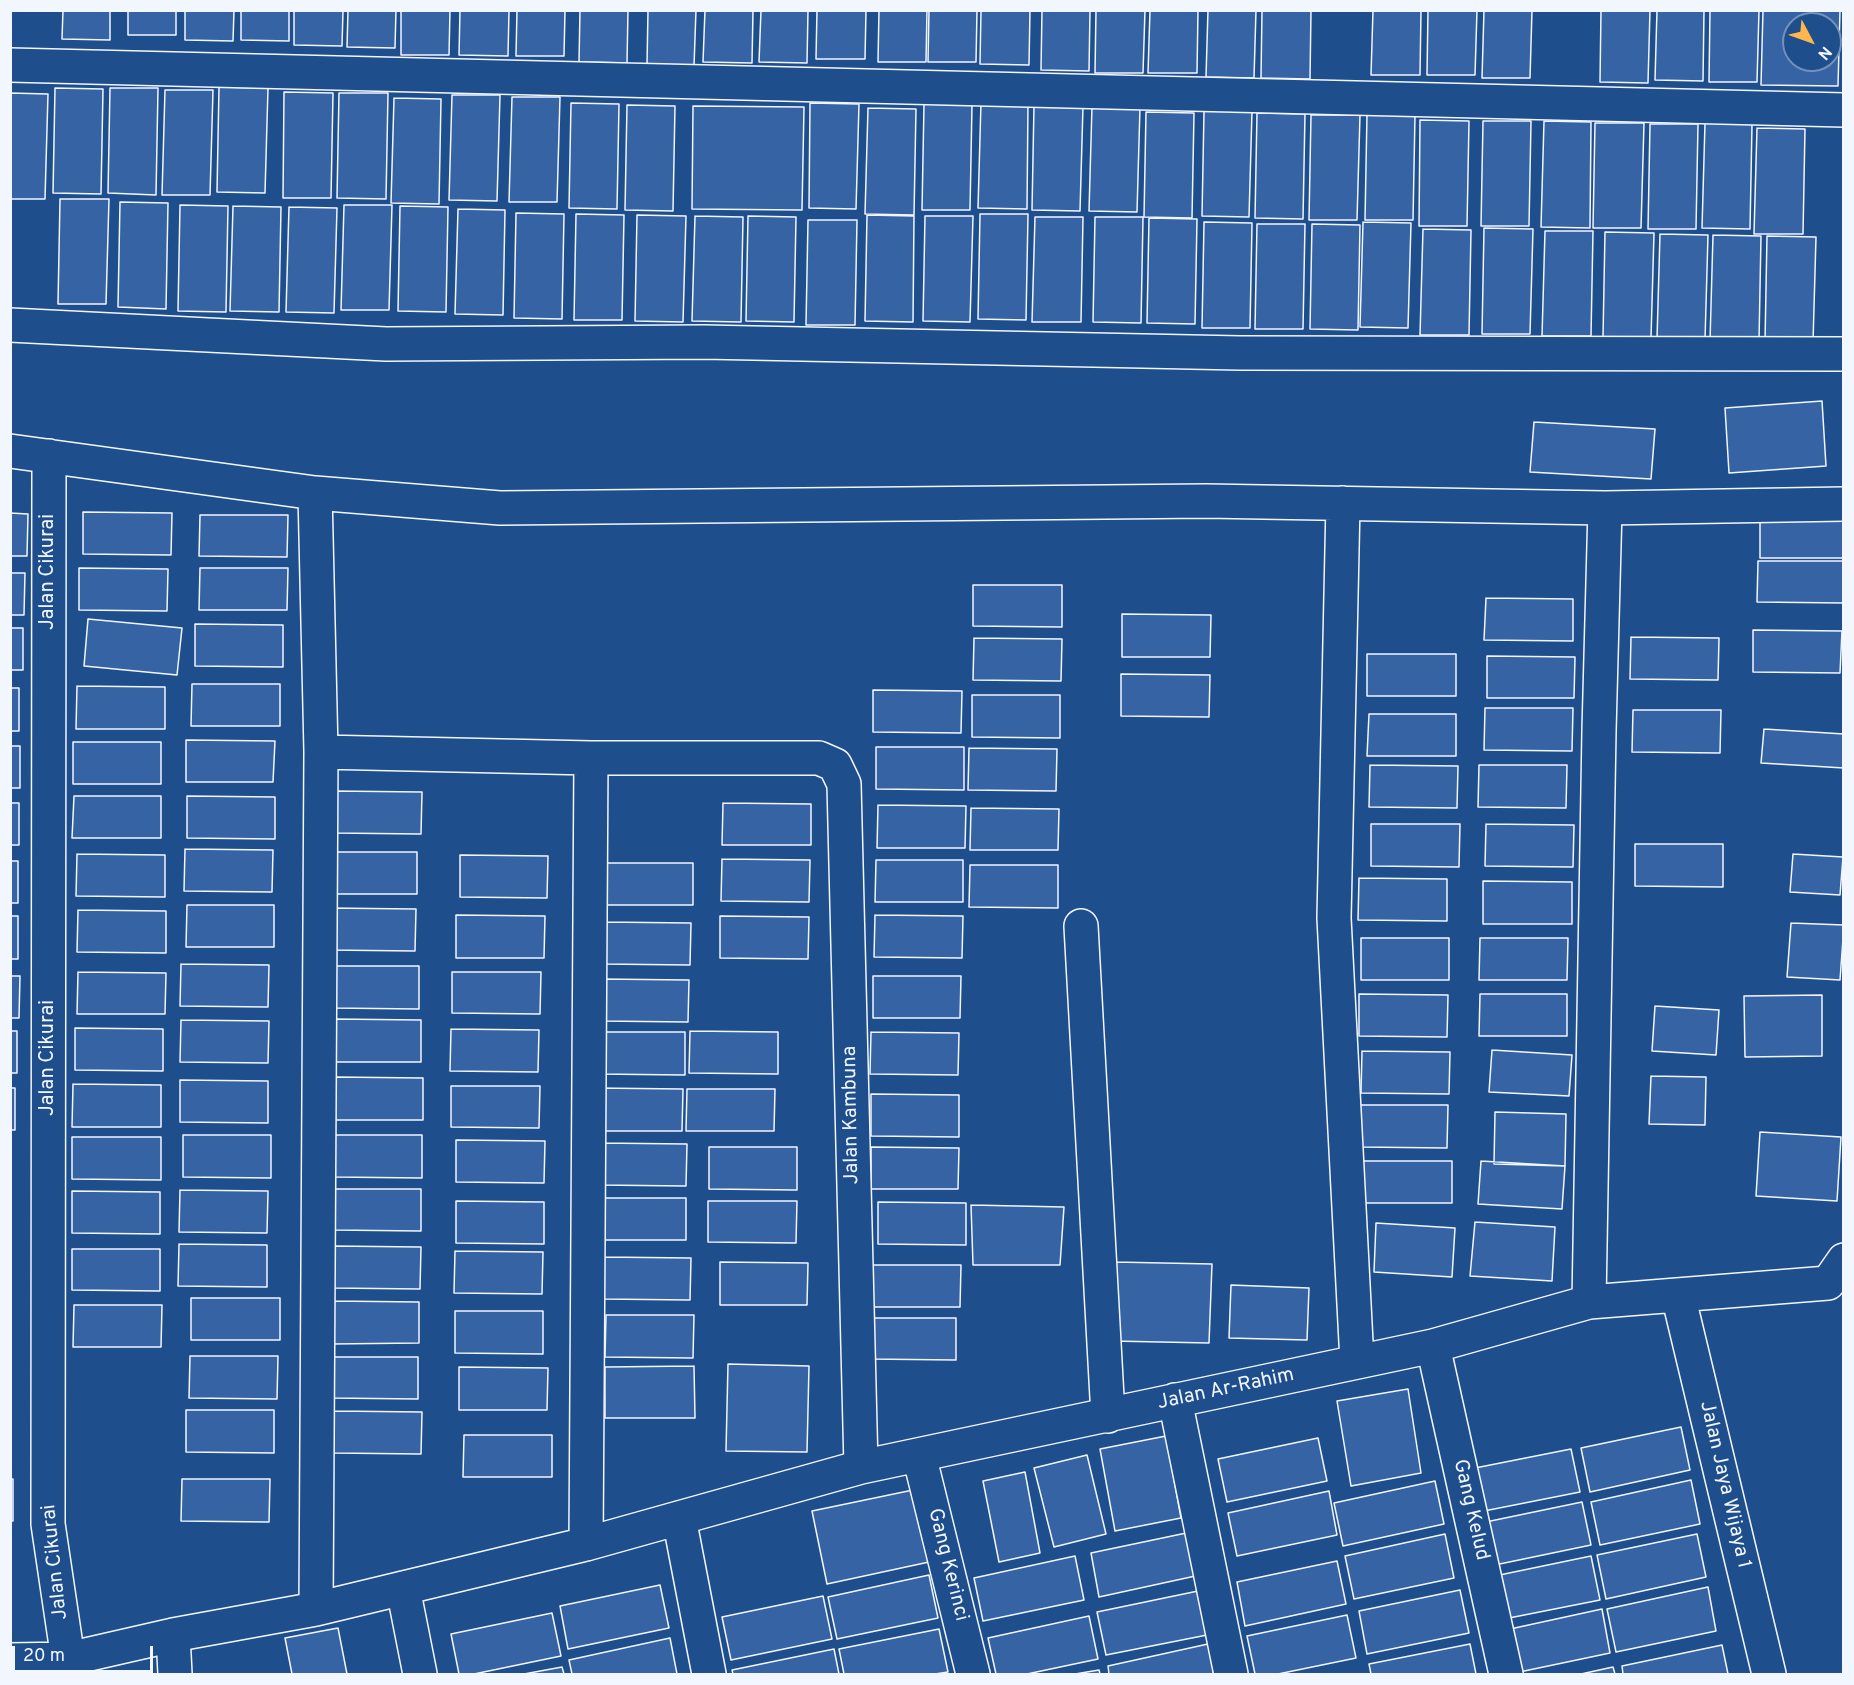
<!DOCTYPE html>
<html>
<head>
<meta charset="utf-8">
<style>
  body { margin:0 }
  #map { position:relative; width:1854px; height:1685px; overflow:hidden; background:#1f4e8c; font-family:Overpass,sans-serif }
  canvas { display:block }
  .frame { position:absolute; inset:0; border:12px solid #f2f6ff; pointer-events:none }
  .north { position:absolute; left:1782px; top:12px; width:60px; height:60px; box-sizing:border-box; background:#1f4e8c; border:2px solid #7391ba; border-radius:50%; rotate:131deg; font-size:16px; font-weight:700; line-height:24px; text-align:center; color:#f2f6ff }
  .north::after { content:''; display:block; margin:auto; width:21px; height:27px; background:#ffb74d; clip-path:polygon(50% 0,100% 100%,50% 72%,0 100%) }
  .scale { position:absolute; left:12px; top:1646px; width:141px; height:27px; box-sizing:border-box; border:3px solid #f2f6ff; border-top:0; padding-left:8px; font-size:18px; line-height:21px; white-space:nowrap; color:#f2f6ff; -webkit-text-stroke:4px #1f4e8c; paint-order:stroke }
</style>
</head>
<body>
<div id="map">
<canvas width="1854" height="1685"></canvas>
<div class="frame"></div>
<div class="north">N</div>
<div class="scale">20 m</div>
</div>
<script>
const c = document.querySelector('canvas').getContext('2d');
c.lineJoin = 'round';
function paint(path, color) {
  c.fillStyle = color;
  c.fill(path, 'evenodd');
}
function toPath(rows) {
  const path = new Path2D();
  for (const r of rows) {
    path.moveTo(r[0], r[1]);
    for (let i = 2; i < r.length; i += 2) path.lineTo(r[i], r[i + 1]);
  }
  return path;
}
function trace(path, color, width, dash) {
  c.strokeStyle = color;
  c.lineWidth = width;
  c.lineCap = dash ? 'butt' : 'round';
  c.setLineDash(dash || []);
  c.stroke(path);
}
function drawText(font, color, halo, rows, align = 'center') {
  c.font = font + ' Overpass,sans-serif';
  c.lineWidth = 4.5;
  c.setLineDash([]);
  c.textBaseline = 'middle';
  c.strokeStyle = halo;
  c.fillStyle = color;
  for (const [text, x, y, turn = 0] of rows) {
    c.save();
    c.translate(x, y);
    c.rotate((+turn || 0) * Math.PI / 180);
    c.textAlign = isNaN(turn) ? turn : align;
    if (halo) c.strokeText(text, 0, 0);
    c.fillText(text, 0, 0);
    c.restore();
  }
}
const building = toPath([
  [63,10,110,10,110,40,62,39,63,10],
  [128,10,176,10,176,35,128,35,128,10],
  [185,10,234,10,233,41,185,40,185,10],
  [241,10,289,10,289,41,241,40,241,10],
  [294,10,343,10,342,46,294,45,294,10],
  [348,10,396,10,395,48,347,47,348,10],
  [401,10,450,10,449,55,401,55,401,10],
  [460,10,509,10,508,56,459,55,460,10],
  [517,10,565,10,564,56,516,56,517,10],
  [580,10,628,10,627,63,579,62,580,10],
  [648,10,696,10,694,66,647,65,648,10],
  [705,10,753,10,752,63,703,62,705,10],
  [761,10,808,10,807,63,759,62,761,10],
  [817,10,866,10,865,59,816,59,817,10],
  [879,10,927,10,926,62,878,62,879,10],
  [929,10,977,10,976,62,928,62,929,10],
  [981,10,1030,10,1029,65,980,64,981,10],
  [1042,10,1090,10,1089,71,1041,70,1042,10],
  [1096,10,1145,10,1143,73,1095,73,1096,10],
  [1150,10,1198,10,1197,73,1148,73,1150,10],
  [1208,10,1256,10,1254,78,1206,77,1208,10],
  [1262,10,1311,10,1310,79,1261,78,1262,10],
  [1373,10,1421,10,1420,75,1371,75,1373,10],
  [1428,10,1477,10,1475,75,1427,75,1428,10],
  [1484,10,1532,10,1530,78,1482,78,1484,10],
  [1601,10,1650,10,1648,83,1600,82,1601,10],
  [1657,10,1704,10,1703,81,1655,80,1657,10],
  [1710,10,1759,10,1757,82,1709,82,1710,10],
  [1763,10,1840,10,1838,86,1761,85,1763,10],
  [1794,24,1830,24,1830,60,1794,60,1794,24],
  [219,87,268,88,265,193,217,192,219,87],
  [55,88,103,89,101,194,53,193,55,88],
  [110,88,158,88,156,195,108,193,110,88],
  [165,90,213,90,210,195,162,195,165,90],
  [284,92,333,93,331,198,283,198,284,92],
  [10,93,48,94,45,199,10,199,10,93],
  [339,93,388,93,386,199,337,198,339,93],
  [452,95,500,95,497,201,449,200,452,95],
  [512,97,560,97,557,202,509,202,512,97],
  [394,98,441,99,439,204,391,203,394,98],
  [981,102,1028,103,1027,209,978,208,981,102],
  [571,103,619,104,617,209,569,208,571,103],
  [810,103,859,104,856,209,809,208,810,103],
  [924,104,972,105,970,210,922,210,924,104],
  [627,105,675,106,673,211,625,210,627,105],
  [1034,105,1083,106,1080,211,1032,210,1034,105],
  [693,106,804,107,802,210,692,209,693,106],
  [1092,106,1140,107,1137,212,1089,211,1092,106],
  [868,108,916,109,914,215,865,214,868,108],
  [1204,111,1252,111,1249,217,1202,216,1204,111],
  [1146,112,1194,113,1192,218,1144,217,1146,112],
  [1257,113,1305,114,1303,219,1255,218,1257,113],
  [1367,114,1415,115,1413,220,1365,220,1367,114],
  [1311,115,1360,115,1357,220,1309,220,1311,115],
  [1420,120,1469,121,1467,226,1419,226,1420,120],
  [1483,121,1531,121,1529,226,1481,226,1483,121],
  [1544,121,1591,122,1590,228,1541,227,1544,121],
  [1595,123,1644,123,1641,228,1593,228,1595,123],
  [1705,123,1752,124,1750,229,1702,228,1705,123],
  [1650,124,1698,124,1696,229,1648,229,1650,124],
  [1757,128,1805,129,1803,234,1754,234,1757,128],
  [60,199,109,199,106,304,58,304,60,199],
  [120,202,168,203,166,309,118,307,120,202],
  [180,205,228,206,226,312,178,311,180,205],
  [344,205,392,205,389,310,341,310,344,205],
  [233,206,281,207,279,312,230,311,233,206],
  [400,206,448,207,446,312,398,311,400,206],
  [289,207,337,208,334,313,286,312,289,207],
  [458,209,505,210,503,315,455,314,458,209],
  [516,213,564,214,562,319,514,318,516,213],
  [576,214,624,215,622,320,574,320,576,214],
  [980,214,1028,214,1026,320,978,319,980,214],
  [637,215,686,216,683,322,635,321,637,215],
  [867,215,914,216,913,322,865,321,867,215],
  [695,216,743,217,741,322,692,321,695,216],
  [748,216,796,217,794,322,746,321,748,216],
  [925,216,973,216,970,322,923,321,925,216],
  [1035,217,1083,217,1081,322,1032,322,1035,217],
  [1095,217,1143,217,1141,323,1093,322,1095,217],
  [1149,218,1197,219,1195,324,1147,323,1149,218],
  [808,220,857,220,855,325,806,325,808,220],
  [1204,222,1252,223,1250,328,1202,328,1204,222],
  [1363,222,1411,223,1408,328,1360,327,1363,222],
  [1257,224,1305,224,1303,329,1255,329,1257,224],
  [1312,224,1360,225,1358,330,1310,329,1312,224],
  [1484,228,1533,229,1530,334,1482,334,1484,228],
  [1423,229,1471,230,1469,335,1420,335,1423,229],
  [1545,231,1593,231,1591,336,1542,336,1545,231],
  [1605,232,1654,233,1651,338,1603,337,1605,232],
  [1660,234,1708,235,1705,340,1657,339,1660,234],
  [1713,235,1761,236,1759,341,1710,341,1713,235],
  [1767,236,1816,237,1813,343,1765,342,1767,236],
  [1822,401,1826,466,1729,473,1725,408,1822,401],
  [1534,422,1655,429,1651,479,1530,472,1534,422],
  [83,512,172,513,171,555,83,554,83,512],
  [10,513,28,514,27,556,10,556,10,513],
  [200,515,288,515,287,557,199,556,200,515],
  [1760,515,1844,516,1844,558,1760,558,1760,515],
  [1758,561,1844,561,1844,603,1757,602,1758,561],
  [79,568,168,569,167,611,79,610,79,568],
  [200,568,288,568,287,610,199,610,200,568],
  [10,573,25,573,24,615,10,615,10,573],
  [973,585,1062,585,1062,627,973,626,973,585],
  [1486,598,1573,599,1573,641,1484,640,1486,598],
  [1122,614,1211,615,1210,657,1122,657,1122,614],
  [88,619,182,628,177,675,84,666,88,619],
  [195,624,283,625,283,667,195,666,195,624],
  [10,628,23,628,23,670,10,670,10,628],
  [1753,630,1842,631,1840,673,1753,672,1753,630],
  [1631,637,1719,638,1718,680,1630,679,1631,637],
  [974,638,1062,639,1061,681,973,680,974,638],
  [1367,654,1456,654,1456,696,1367,696,1367,654],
  [1487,656,1575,657,1574,698,1487,698,1487,656],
  [1121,674,1210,675,1209,717,1121,716,1121,674],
  [192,684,280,684,280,726,191,726,192,684],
  [77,686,165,687,165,729,76,729,77,686],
  [10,688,19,688,19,731,10,731,10,688],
  [873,690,962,691,961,733,873,732,873,690],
  [972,695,1060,695,1060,738,972,737,972,695],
  [1485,708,1573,708,1572,751,1484,750,1485,708],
  [1633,710,1721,710,1720,753,1632,752,1633,710],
  [1369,714,1456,714,1456,756,1367,756,1369,714],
  [1764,729,1844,734,1844,768,1761,763,1764,729],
  [186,740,275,741,273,782,186,782,186,740],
  [73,742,161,742,161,784,73,784,73,742],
  [10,746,20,746,20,788,10,788,10,746],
  [876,747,964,747,964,790,876,789,876,747],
  [969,748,1057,749,1056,791,968,790,969,748],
  [1370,765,1458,766,1457,808,1369,807,1370,765],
  [1479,765,1567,765,1566,808,1478,807,1479,765],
  [333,791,422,792,421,834,333,833,333,791],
  [74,796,161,796,161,838,72,838,74,796],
  [187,796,275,797,275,839,187,838,187,796],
  [10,803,19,803,19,845,10,845,10,803],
  [723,803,811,804,811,845,722,845,723,803],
  [878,805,966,806,965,848,877,848,878,805],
  [971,808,1059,809,1058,850,970,850,971,808],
  [1371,824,1460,824,1459,867,1371,866,1371,824],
  [1486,824,1574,825,1573,867,1485,866,1486,824],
  [1635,844,1723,844,1723,887,1635,886,1635,844],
  [185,849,273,850,272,892,184,891,185,849],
  [329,852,417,852,417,894,329,894,329,852],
  [77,854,165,855,165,897,76,896,77,854],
  [1793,854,1843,857,1840,895,1790,892,1793,854],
  [460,855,548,856,547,898,460,897,460,855],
  [722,859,810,860,809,902,721,901,722,859],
  [876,860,963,860,963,902,875,902,876,860],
  [10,861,18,861,18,903,10,903,10,861],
  [604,863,693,863,693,905,604,905,604,863],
  [970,865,1058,865,1058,908,969,907,970,865],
  [1359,878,1447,879,1447,921,1358,920,1359,878],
  [1483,881,1572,882,1572,924,1483,924,1483,881],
  [187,905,274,905,274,947,186,947,187,905],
  [327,908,416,909,415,951,327,950,327,908],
  [78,910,166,911,166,953,77,952,78,910],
  [456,915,545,916,544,958,456,958,456,915],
  [875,915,963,916,962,958,874,957,875,915],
  [10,916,18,916,18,959,10,959,10,916],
  [720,916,809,917,808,959,720,958,720,916],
  [603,922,691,923,690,965,602,964,603,922],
  [1791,923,1844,925,1840,980,1787,977,1791,923],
  [1361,938,1449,938,1449,980,1361,980,1361,938],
  [1480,938,1568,938,1567,980,1479,980,1480,938],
  [181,964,269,965,268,1007,180,1006,181,964],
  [331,966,419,966,419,1009,331,1008,331,966],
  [78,972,166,973,165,1014,77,1014,78,972],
  [452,972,541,972,540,1014,452,1013,452,972],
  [10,976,20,976,19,1018,10,1018,10,976],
  [873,976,961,976,960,1018,873,1018,873,976],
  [600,979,689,980,688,1022,600,1021,600,979],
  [1359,994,1448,995,1447,1037,1359,1036,1359,994],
  [1480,994,1567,994,1567,1036,1479,1036,1480,994],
  [1822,995,1822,1056,1745,1057,1744,996,1822,995],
  [1655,1006,1719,1010,1716,1055,1652,1051,1655,1006],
  [333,1019,421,1020,421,1062,333,1062,333,1019],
  [181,1020,269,1021,268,1063,180,1062,181,1020],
  [75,1028,163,1029,163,1071,75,1070,75,1028],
  [451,1029,539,1030,538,1072,450,1071,451,1029],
  [10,1031,17,1031,17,1073,10,1073,10,1031],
  [690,1031,778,1032,778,1074,689,1073,690,1031],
  [598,1032,685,1032,685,1075,597,1074,598,1032],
  [871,1032,959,1033,958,1075,870,1074,871,1032],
  [1492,1050,1572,1055,1569,1096,1489,1092,1492,1050],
  [1362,1051,1450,1052,1449,1094,1361,1093,1362,1051],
  [1651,1076,1706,1077,1705,1125,1649,1124,1651,1076],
  [335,1077,423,1078,423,1120,335,1120,335,1077],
  [180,1080,268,1081,268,1123,180,1122,180,1080],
  [73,1084,161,1085,161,1127,72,1127,73,1084],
  [451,1086,540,1086,539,1128,451,1127,451,1086],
  [10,1088,15,1088,15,1130,10,1130,10,1088],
  [594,1088,683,1089,682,1131,594,1131,594,1088],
  [687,1089,775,1089,774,1131,686,1131,687,1089],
  [871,1094,959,1095,959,1137,871,1136,871,1094],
  [1360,1105,1448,1105,1447,1148,1360,1147,1360,1105],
  [1495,1112,1566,1114,1565,1166,1494,1164,1495,1112],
  [1760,1132,1841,1137,1837,1201,1756,1196,1760,1132],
  [183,1135,271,1135,271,1178,183,1177,183,1135],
  [334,1135,422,1135,422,1178,334,1177,334,1135],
  [72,1137,161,1137,161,1180,72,1179,72,1137],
  [456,1140,545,1141,544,1183,456,1182,456,1140],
  [599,1143,687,1144,686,1186,598,1185,599,1143],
  [709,1147,797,1147,797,1190,709,1189,709,1147],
  [871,1147,959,1148,958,1189,871,1189,871,1147],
  [1363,1161,1452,1161,1452,1203,1363,1203,1363,1161],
  [1481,1161,1565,1166,1562,1209,1478,1204,1481,1161],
  [334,1189,421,1189,421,1231,333,1230,334,1189],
  [180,1190,268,1191,267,1233,179,1232,180,1190],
  [72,1191,160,1192,160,1234,72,1233,72,1191],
  [598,1198,686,1198,686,1240,597,1240,598,1198],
  [456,1201,544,1202,544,1244,456,1243,456,1201],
  [708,1201,797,1201,796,1243,708,1242,708,1201],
  [878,1202,966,1203,966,1245,878,1244,878,1202],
  [971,1205,1064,1207,1060,1265,973,1265,971,1205],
  [1475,1222,1555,1227,1552,1281,1470,1276,1475,1222],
  [1376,1223,1455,1228,1452,1277,1374,1272,1376,1223],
  [179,1244,267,1245,267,1287,178,1286,179,1244],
  [332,1246,421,1247,420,1289,332,1288,332,1246],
  [72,1249,160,1249,160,1291,72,1290,72,1249],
  [455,1251,543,1252,542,1294,454,1293,455,1251],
  [603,1257,691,1258,690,1300,602,1299,603,1257],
  [720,1262,808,1263,807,1305,720,1305,720,1262],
  [1114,1262,1212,1264,1209,1343,1112,1341,1114,1262],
  [872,1265,961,1265,960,1307,872,1307,872,1265],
  [1231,1285,1309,1288,1307,1340,1229,1338,1231,1285],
  [191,1298,280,1298,280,1340,191,1340,191,1298],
  [332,1301,419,1302,419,1343,331,1344,332,1301],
  [74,1305,162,1305,161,1347,73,1347,74,1305],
  [455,1311,543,1311,543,1354,455,1353,455,1311],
  [606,1315,694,1315,693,1358,605,1357,606,1315],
  [869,1318,956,1318,956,1360,868,1359,869,1318],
  [190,1356,278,1356,277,1399,189,1398,190,1356],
  [330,1357,418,1357,418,1399,329,1398,330,1357],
  [728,1364,809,1366,807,1452,726,1451,728,1364],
  [694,1366,695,1418,605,1418,605,1367,694,1366],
  [459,1367,548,1368,547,1410,459,1410,459,1367],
  [1408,1389,1421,1473,1351,1486,1337,1401,1408,1389],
  [186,1410,274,1410,274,1453,186,1452,186,1410],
  [334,1411,422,1412,421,1454,333,1453,334,1411],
  [1681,1427,1690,1470,1590,1492,1581,1448,1681,1427],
  [464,1435,552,1435,552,1477,463,1477,464,1435],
  [1166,1436,1181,1518,1115,1531,1100,1449,1166,1436],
  [1318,1438,1327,1481,1227,1502,1218,1459,1318,1438],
  [1571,1449,1580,1492,1479,1512,1470,1469,1571,1449],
  [1087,1455,1106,1534,1054,1547,1034,1468,1087,1455],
  [1025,1472,1040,1553,999,1562,983,1481,1025,1472],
  [10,1479,13,1479,13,1521,10,1521,10,1479],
  [182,1479,270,1479,269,1522,181,1521,182,1479],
  [1691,1480,1700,1524,1600,1545,1591,1502,1691,1480],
  [1435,1481,1444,1524,1343,1546,1334,1503,1435,1481],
  [913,1490,929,1562,827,1584,812,1511,913,1490],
  [1329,1491,1337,1535,1237,1556,1228,1513,1329,1491],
  [1582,1502,1591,1545,1490,1566,1481,1523,1582,1502],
  [1191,1532,1200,1575,1099,1597,1091,1553,1191,1532],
  [1445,1534,1454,1578,1354,1599,1345,1556,1445,1534],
  [1697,1534,1706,1577,1606,1599,1597,1555,1697,1534],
  [1075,1556,1084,1600,983,1621,974,1578,1075,1556],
  [1591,1556,1600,1600,1499,1620,1490,1577,1591,1556],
  [1337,1561,1346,1604,1245,1626,1237,1582,1337,1561],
  [929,1575,938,1618,837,1639,828,1597,929,1575],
  [660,1585,669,1628,568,1649,560,1606,660,1585],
  [1708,1587,1716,1631,1616,1652,1607,1609,1708,1587],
  [1460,1590,1469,1633,1367,1654,1359,1611,1460,1590],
  [1198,1591,1207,1635,1106,1655,1097,1612,1198,1591],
  [823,1596,832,1639,731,1660,722,1617,823,1596],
  [1602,1609,1610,1653,1510,1674,1501,1631,1602,1609],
  [552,1613,561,1656,474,1674,459,1674,451,1634,552,1613],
  [1347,1615,1356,1658,1278,1674,1255,1674,1247,1636,1347,1615],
  [1089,1616,1098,1659,1027,1674,996,1674,988,1638,1089,1616],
  [338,1628,347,1674,292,1674,285,1638,338,1628],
  [939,1629,948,1672,935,1674,844,1674,839,1649,939,1629],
  [670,1638,677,1674,572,1674,569,1660,670,1638],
  [1208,1644,1214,1674,1109,1674,1108,1666,1208,1644],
  [1470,1644,1476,1674,1371,1674,1369,1664,1470,1644],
  [1722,1645,1728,1674,1623,1674,1622,1666,1722,1645],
  [834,1649,839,1674,733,1674,732,1670,834,1649],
  [562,1667,564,1674,524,1674,562,1667],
  [1613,1667,1615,1674,1581,1674,1613,1667],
  [1099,1670,1100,1674,1075,1674,1099,1670]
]);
paint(building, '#3563a3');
trace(building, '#f2f6ff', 1.5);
const minor = toPath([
  [10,65,1844,110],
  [10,325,386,344,704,342,1240,353,1844,354],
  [10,451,315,493,500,508,1206,501,1605,508,1844,504],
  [49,456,48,1524,68,1659],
  [315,493,321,752,316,1609],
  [1343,503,1334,918,1357,1362],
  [321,752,591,758,819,758,835,765,844,784,861,1467],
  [1081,926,1108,1416],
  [1678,1295,1769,1674],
  [1589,1302,1599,731,1605,508],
  [1433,1346,1506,1674],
  [1175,1400,1231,1674],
  [919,1455,973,1674],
  [679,1518,709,1674],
  [586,1544,591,758],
  [403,1588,420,1674],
  [173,1635,175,1674],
  [10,1660,68,1659,173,1635,316,1609,586,1544,861,1467,1433,1346,1589,1302,1828,1283,1844,1260]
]);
trace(minor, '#f2f6ff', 36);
trace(minor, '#1f4e8c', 33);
drawText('20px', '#f2f6ff', '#1f4e8c', [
  ["Jalan Cikurai",49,572,-90],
  ["Jalan Cikurai",49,1058,-90],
  ["Jalan Kambuna",852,1115,-91],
  ["Jalan Ar-Rahim",1226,1390,-12],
  ["Jalan Jaya Wijaya 1",1724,1485,77],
  ["Gang Kelud",1470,1510,77],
  ["Jalan Cikurai",56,1562,-96],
  ["Gang Kerinci",947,1565,76]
]);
</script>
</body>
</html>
